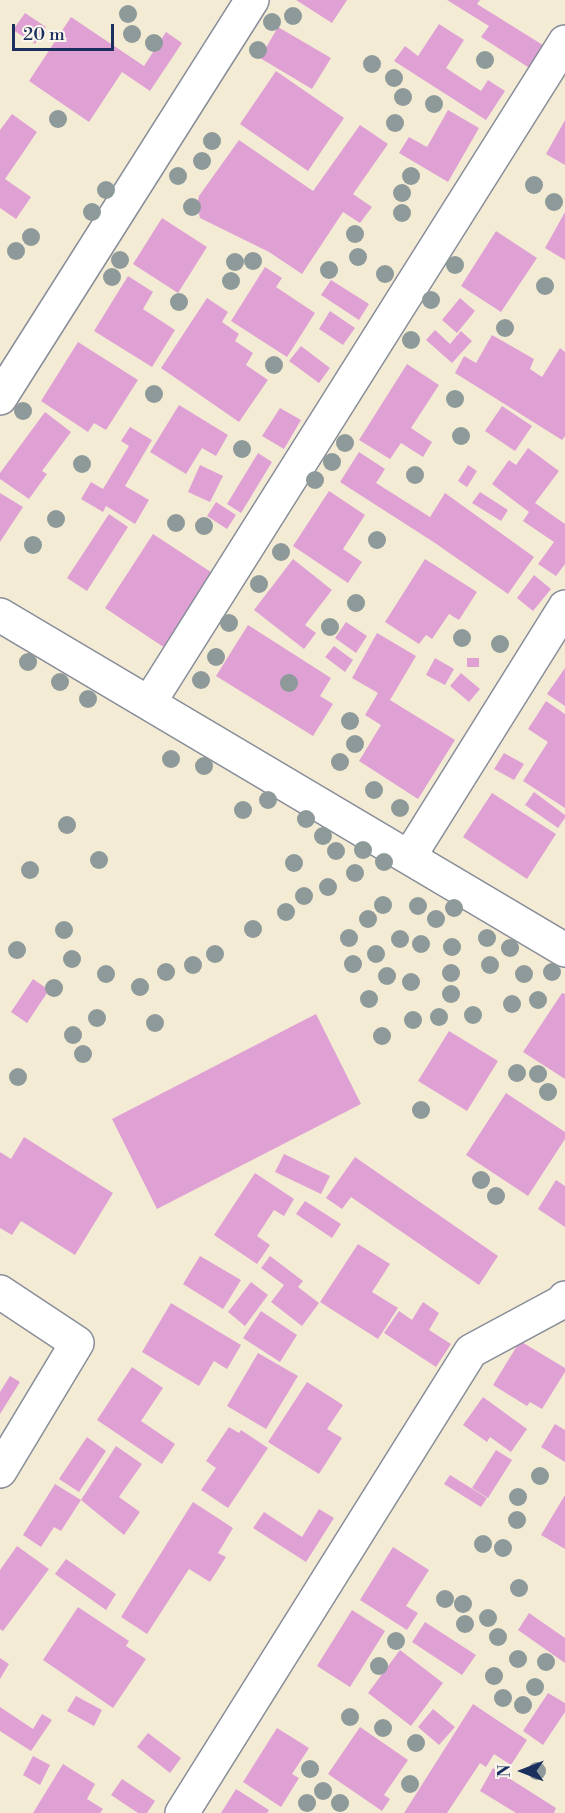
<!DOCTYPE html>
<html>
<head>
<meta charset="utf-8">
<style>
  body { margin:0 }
  #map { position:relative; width:565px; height:1813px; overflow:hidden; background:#f4ebd5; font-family:"Libre Bodoni",serif }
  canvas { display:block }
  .north { position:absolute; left:493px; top:1741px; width:60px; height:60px; -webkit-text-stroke:4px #fbf7ec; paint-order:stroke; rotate:270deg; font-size:16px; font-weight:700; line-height:24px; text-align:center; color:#1b2f5e }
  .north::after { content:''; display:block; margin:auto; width:21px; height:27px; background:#1b2f5e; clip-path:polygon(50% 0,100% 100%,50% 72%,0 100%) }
  .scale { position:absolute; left:12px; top:24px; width:102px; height:27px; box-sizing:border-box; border:3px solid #1b2f5e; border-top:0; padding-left:8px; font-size:18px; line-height:21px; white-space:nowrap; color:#1b2f5e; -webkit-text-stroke:4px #fbf7ec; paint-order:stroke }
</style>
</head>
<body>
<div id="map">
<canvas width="565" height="1813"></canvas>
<div class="north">N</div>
<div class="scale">20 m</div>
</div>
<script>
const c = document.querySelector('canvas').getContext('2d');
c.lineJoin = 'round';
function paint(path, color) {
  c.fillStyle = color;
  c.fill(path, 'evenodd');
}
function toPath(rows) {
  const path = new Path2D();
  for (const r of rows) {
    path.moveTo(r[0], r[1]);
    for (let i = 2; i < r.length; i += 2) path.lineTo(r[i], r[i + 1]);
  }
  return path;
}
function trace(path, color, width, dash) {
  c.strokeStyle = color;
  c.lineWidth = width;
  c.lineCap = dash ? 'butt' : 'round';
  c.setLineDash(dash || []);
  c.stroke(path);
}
paint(toPath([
  [296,0,347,0,332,23],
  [447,0,480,0,477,4,546,47,531,69,481,37,489,26],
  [25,13,46,27,35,44,13,30],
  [71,17,144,66,166,32,182,43,150,91,122,72,89,122,29,81],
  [439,24,464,40,446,68,481,91,488,80,505,91,486,120,394,61,405,46,418,56],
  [278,27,331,58,312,89,260,58],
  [276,71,344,118,308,171,240,124],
  [448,110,479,128,448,182,399,153,409,137,427,147],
  [12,114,37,132,5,179,31,197,16,219,0,208,0,130],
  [565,120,565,165,546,154],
  [360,125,388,144,353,194,372,207,360,223,343,212,302,274,269,252,200,218,197,205,199,196,239,140,313,191],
  [565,212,565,260,545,248],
  [162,218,207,247,178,293,133,264],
  [496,231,537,258,501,312,461,286],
  [265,267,282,278,276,287,315,313,287,357,231,321],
  [128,276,153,292,143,309,175,330,152,367,94,331],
  [331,280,369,304,359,320,321,295],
  [207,298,228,312,222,322,239,334,235,341,253,353,246,365,268,380,239,422,161,368],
  [460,298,475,311,457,333,442,320],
  [330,311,355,328,343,345,319,329],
  [435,330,450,344,461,331,472,341,452,363,426,340],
  [492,335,534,359,530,369,542,377,560,348,565,352,565,436,562,440,455,373,464,356,476,363],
  [78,342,138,380,106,430,94,423,88,432,41,401],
  [301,346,330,368,319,383,289,361],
  [407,364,439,385,411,428,432,442,423,457,401,443,390,459,359,440],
  [179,405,228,435,216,456,202,448,186,474,150,452],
  [502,406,532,426,515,451,485,431],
  [280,408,301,420,284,449,262,436],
  [45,412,71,432,42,471,47,474,29,499,0,479,0,473],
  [130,427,152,440,125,486,149,500,135,524,106,506,103,512,81,499,91,482,103,489,129,446,121,441],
  [528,448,559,471,535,503,565,524,565,564,556,576,538,564,554,542,523,521,529,512,492,484,509,460,516,465],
  [359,452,385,469,376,483,430,517,445,493,534,557,508,594,435,543,340,482],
  [258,453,272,462,241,513,227,504],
  [200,465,223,476,210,502,188,492],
  [468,465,477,471,467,487,458,481],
  [329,491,365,515,343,549,362,562,348,583,293,546],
  [480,492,508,510,501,521,472,503],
  [0,493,23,507,0,542],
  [216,502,236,515,227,529,207,516],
  [109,514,128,527,87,591,67,578],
  [153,534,214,574,165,648,105,608],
  [293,559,332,590,305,625,316,633,304,649,254,610],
  [425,559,477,592,459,620,449,614,432,639,426,635,419,644,385,622],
  [534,575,551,589,533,611,517,598],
  [346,622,367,636,356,653,335,638],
  [248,625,331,678,320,696,333,704,313,736,216,676],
  [377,633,416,656,390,700,455,740,418,799,359,761,381,725,365,715,378,693,352,678],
  [334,646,353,660,345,672,325,657],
  [435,658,454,669,445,685,426,675],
  [467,658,479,658,479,667,467,667],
  [565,668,565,706,547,694],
  [461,673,480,689,469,702,450,686],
  [546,701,565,714,565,808,523,781,548,742,528,729],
  [504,753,524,764,514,780,494,769],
  [534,792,565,815,565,818,558,828,525,805],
  [492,793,556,834,527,879,463,837],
  [33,979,49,990,27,1023,11,1012],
  [562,993,565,994,565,1079,523,1052],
  [316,1014,361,1104,157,1209,112,1119],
  [449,1031,498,1061,467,1111,418,1081],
  [506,1093,565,1132,565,1139,528,1196,466,1155],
  [24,1137,113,1193,75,1255,21,1221,12,1235,0,1228,0,1152,11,1159],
  [284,1154,330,1176,321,1194,275,1172],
  [355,1157,498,1256,479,1285,351,1197,342,1209,326,1198],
  [255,1173,294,1199,284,1216,274,1210,257,1236,270,1245,257,1264,214,1235],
  [556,1180,565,1186,565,1227,538,1209],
  [305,1201,341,1224,332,1238,296,1214],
  [358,1244,390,1264,372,1292,398,1308,378,1339,320,1302],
  [200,1256,241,1280,223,1309,183,1284],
  [270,1256,303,1281,298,1287,319,1303,302,1326,271,1302,284,1285,261,1268],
  [251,1282,268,1295,245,1326,228,1312],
  [423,1302,439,1313,429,1330,451,1344,436,1367,384,1333,399,1311,412,1320],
  [171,1303,241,1345,227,1369,214,1361,199,1386,142,1352],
  [261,1311,297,1335,280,1362,243,1338],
  [520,1341,565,1368,565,1372,542,1409,530,1402,527,1406,493,1385],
  [258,1353,298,1376,266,1429,227,1406],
  [132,1367,163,1388,141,1421,175,1444,162,1464,97,1420],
  [10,1376,20,1382,0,1414,0,1392],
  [307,1382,343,1405,327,1429,342,1438,319,1474,268,1442],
  [483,1397,527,1429,511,1452,490,1437,487,1442,463,1425],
  [555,1424,565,1430,565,1462,541,1447],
  [229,1427,239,1433,241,1430,268,1448,228,1508,201,1490,216,1468,206,1461],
  [87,1437,106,1451,79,1492,59,1479],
  [116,1446,142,1464,119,1497,140,1512,124,1535,81,1500],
  [496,1450,512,1460,488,1498,472,1488],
  [450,1475,487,1498,481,1507,444,1484],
  [55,1484,81,1500,61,1531,54,1527,41,1547,23,1535],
  [565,1495,565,1549,541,1535],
  [193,1502,233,1528,218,1553,226,1557,210,1582,189,1569,147,1634,121,1617],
  [319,1509,334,1518,306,1562,253,1528,264,1512,302,1537],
  [17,1546,49,1569,3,1631,0,1629,0,1570],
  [393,1547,429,1570,406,1606,418,1613,407,1630,360,1600],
  [66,1559,116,1594,106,1610,55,1574],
  [78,1607,129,1641,126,1646,146,1659,113,1708,43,1660],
  [352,1610,385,1631,350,1687,317,1666],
  [529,1613,565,1638,565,1663,518,1630],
  [425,1622,476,1655,462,1675,412,1642],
  [400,1650,443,1683,411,1726,368,1693],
  [0,1658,9,1664,0,1679],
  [548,1693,565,1703,565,1712,543,1745,523,1731],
  [76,1696,102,1710,94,1726,67,1711],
  [473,1704,527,1740,511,1765,494,1754,486,1767,480,1763,447,1813,404,1813],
  [0,1707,33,1729,42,1714,52,1720,31,1751,0,1731],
  [433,1709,455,1727,439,1745,418,1727],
  [360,1727,408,1760,384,1795,390,1799,382,1811,328,1774],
  [277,1728,309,1748,292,1774,299,1778,281,1807,243,1782],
  [148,1733,181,1758,170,1773,137,1747],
  [33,1756,50,1765,40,1785,23,1775],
  [63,1764,95,1784,87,1799,103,1809,100,1813,33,1813],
  [493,1768,556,1808,554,1813,516,1813,480,1791],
  [122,1779,155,1801,147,1813,138,1813,111,1795],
  [236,1789,269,1810,267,1813,221,1813]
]), '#dfa1d4');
const minor = toPath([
  [0,398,252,0],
  [0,615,565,950],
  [149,703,565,42],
  [409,857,565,607],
  [0,1292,77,1343,0,1471],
  [182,1813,471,1351,562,1302,565,1298]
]);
trace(minor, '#888d9a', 36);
trace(minor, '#fff', 33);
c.fillStyle = '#8d9a99';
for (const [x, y] of [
  [128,14],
  [293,16],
  [272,22],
  [132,34],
  [154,43],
  [258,50],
  [485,60],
  [372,64],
  [394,78],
  [403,97],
  [434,104],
  [58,119],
  [395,123],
  [212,141],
  [202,161],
  [178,176],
  [411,176],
  [534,185],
  [106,190],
  [402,193],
  [554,202],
  [192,207],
  [92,212],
  [402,213],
  [355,234],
  [31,237],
  [16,251],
  [358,257],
  [120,260],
  [253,261],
  [235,262],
  [455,265],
  [329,270],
  [385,274],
  [112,277],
  [231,281],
  [545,286],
  [431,300],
  [179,302],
  [505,328],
  [411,340],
  [274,365],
  [154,394],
  [455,399],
  [23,411],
  [461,436],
  [345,443],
  [242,449],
  [332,462],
  [82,464],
  [415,475],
  [315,480],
  [56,519],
  [176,523],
  [204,526],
  [377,540],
  [33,545],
  [281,552],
  [259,584],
  [356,603],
  [229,623],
  [330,627],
  [462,638],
  [500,644],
  [216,657],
  [28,662],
  [201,680],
  [60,682],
  [289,683],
  [88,699],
  [350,721],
  [355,744],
  [171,759],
  [340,762],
  [204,766],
  [374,790],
  [268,800],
  [400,808],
  [243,810],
  [306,819],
  [67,825],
  [323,836],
  [363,850],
  [336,851],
  [99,860],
  [384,862],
  [294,863],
  [30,870],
  [355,873],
  [328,887],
  [304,896],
  [383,905],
  [418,906],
  [454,908],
  [286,912],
  [368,919],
  [436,919],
  [253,929],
  [64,930],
  [349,938],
  [487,938],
  [400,939],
  [421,944],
  [452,947],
  [510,948],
  [17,950],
  [215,954],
  [376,954],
  [72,959],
  [353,964],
  [193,965],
  [490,965],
  [166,972],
  [552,972],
  [451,973],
  [106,974],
  [524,974],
  [387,976],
  [411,982],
  [140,987],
  [54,988],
  [451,994],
  [369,999],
  [538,1000],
  [512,1004],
  [473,1015],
  [439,1017],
  [97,1018],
  [413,1020],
  [155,1023],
  [73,1035],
  [382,1036],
  [83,1054],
  [517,1073],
  [538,1074],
  [18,1077],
  [548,1092],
  [421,1110],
  [481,1180],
  [496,1196],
  [540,1476],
  [518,1497],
  [517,1520],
  [483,1544],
  [503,1548],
  [519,1588],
  [445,1599],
  [463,1604],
  [488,1618],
  [465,1624],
  [498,1637],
  [396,1641],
  [518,1659],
  [546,1662],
  [379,1666],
  [494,1676],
  [535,1687],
  [503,1698],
  [523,1705],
  [350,1717],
  [383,1728],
  [416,1743],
  [310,1769],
  [537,1771],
  [410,1784],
  [323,1791],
  [307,1803],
  [340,1803]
]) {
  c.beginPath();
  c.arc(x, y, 9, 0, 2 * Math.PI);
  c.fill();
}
</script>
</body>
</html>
